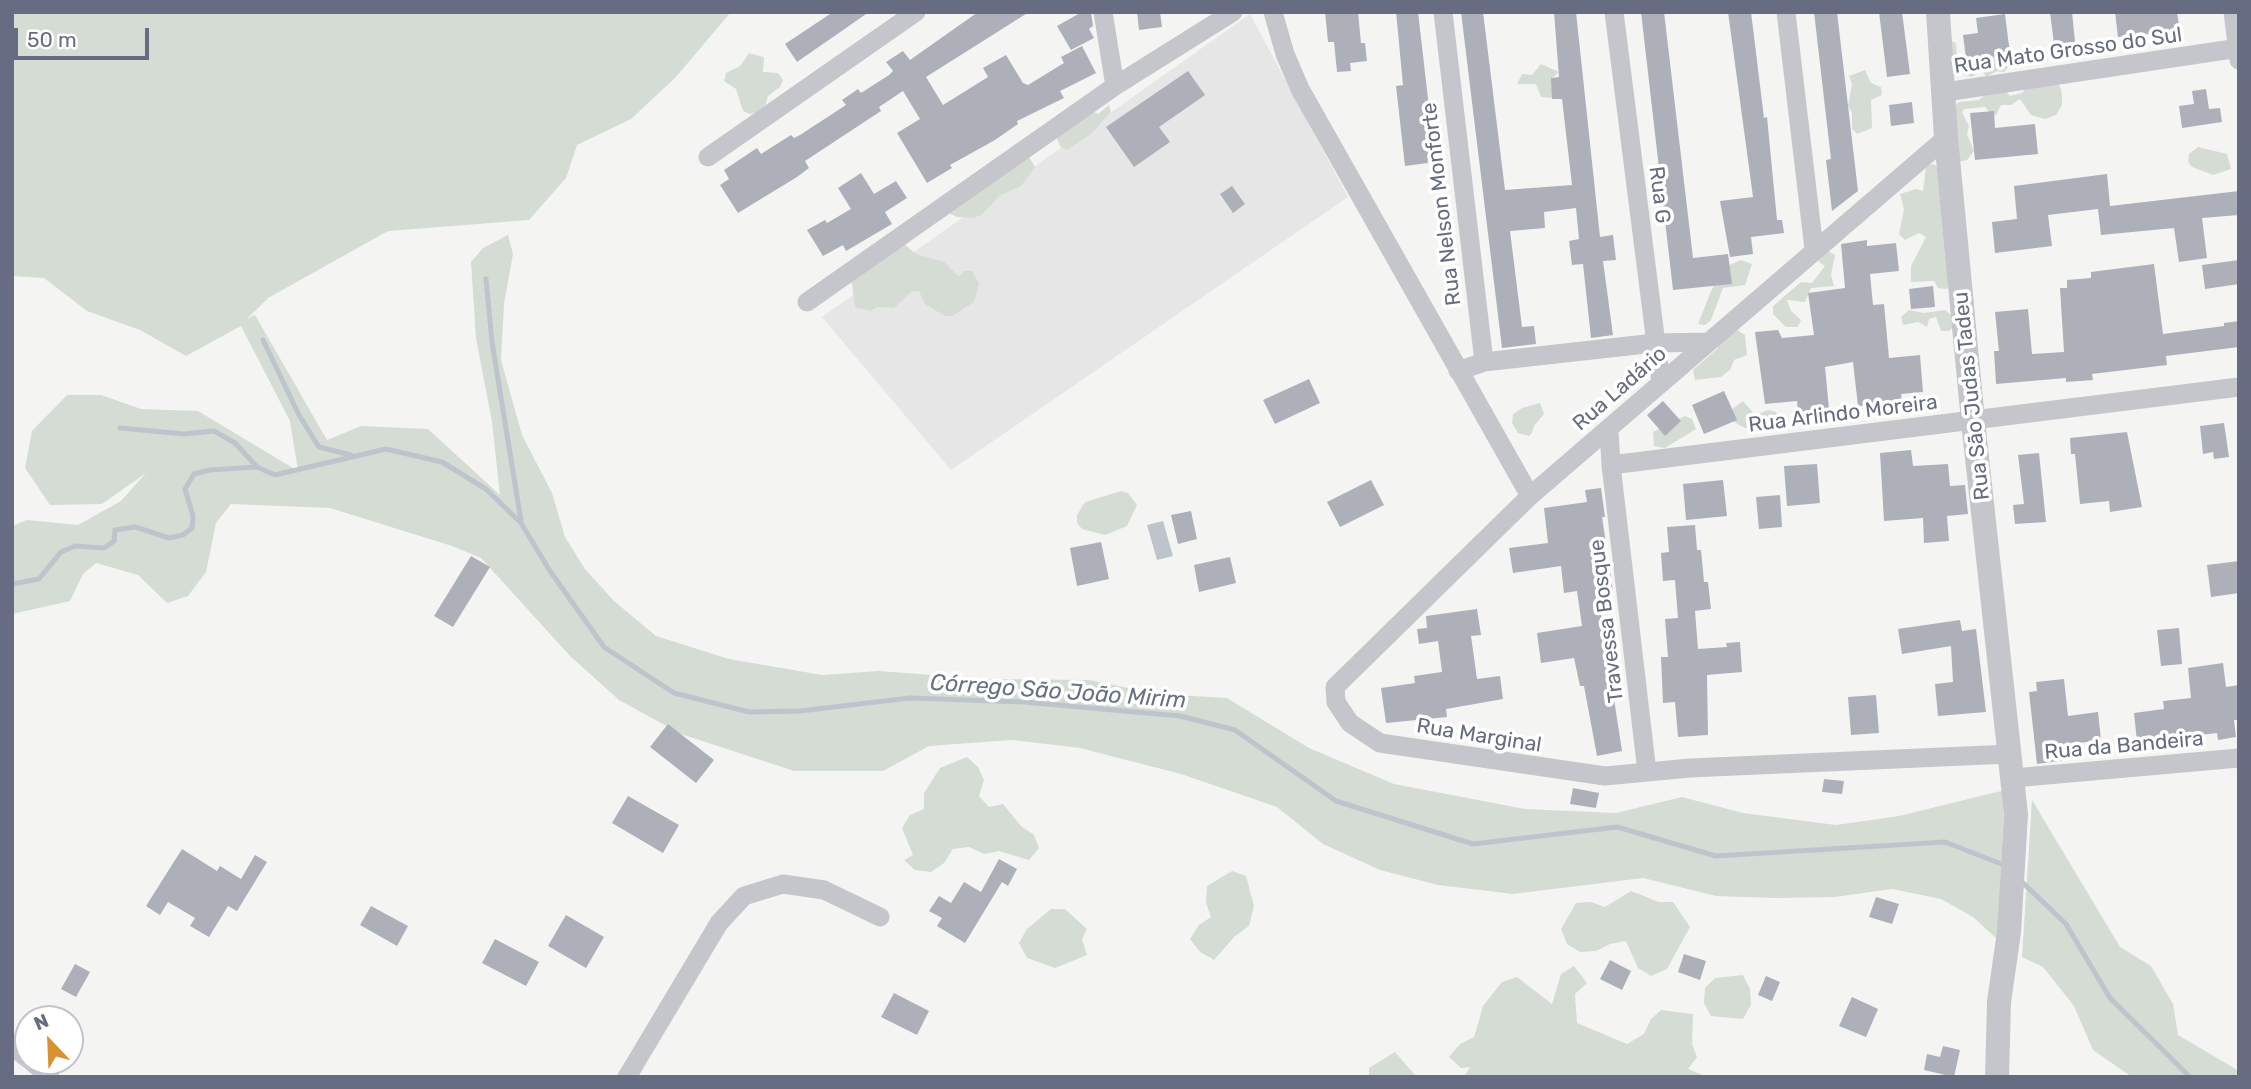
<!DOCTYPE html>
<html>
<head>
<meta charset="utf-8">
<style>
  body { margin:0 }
  #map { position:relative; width:2251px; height:1089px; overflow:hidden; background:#f4f5f2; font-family:Rubik,sans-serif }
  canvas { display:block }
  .frame { position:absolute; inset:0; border:14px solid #666c81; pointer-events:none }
  .north { position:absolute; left:14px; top:1005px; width:70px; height:70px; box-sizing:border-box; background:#fff; border:2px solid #c2c4cd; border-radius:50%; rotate:337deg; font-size:19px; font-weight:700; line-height:28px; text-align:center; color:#666c81 }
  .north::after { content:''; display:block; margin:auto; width:24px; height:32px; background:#d79130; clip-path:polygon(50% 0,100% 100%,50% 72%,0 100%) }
  .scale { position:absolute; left:14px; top:28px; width:135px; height:32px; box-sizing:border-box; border:4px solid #666c81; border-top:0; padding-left:9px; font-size:21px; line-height:24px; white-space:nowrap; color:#666c81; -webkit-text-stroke:5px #fff; paint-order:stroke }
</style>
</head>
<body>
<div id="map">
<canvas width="2251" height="1089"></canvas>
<div class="frame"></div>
<div class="north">N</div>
<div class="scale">50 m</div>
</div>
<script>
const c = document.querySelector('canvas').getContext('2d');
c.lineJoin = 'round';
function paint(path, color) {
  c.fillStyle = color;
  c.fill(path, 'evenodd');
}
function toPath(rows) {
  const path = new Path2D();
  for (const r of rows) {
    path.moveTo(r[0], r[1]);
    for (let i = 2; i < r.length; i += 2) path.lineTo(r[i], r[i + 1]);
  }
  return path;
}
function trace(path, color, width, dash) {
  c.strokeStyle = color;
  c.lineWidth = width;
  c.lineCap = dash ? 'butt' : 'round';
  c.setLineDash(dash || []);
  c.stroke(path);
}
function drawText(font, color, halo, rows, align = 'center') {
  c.font = font + ' Rubik,sans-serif';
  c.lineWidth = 7;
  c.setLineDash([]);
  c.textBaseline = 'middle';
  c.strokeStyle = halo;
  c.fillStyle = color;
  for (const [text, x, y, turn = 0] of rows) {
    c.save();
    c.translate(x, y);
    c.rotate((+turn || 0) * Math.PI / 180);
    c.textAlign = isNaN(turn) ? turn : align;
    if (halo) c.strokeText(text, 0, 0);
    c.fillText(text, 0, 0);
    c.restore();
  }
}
paint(toPath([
  [1250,14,1348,197,951,470,822,317]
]), '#e5e6e5');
paint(toPath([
  [12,12,731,12,675,78,631,119,577,145,566,178,529,220,388,231,268,298,247,319,255,315,327,440,361,426,428,429,500,495,492,422,476,338,471,262,483,248,508,235,513,254,504,304,501,360,522,435,552,493,565,537,585,569,614,601,656,636,729,659,822,675,879,671,986,679,1089,680,1158,694,1227,698,1309,748,1394,784,1525,809,1616,813,1682,797,1743,813,1836,825,1899,816,2005,790,1997,939,1973,917,1941,899,1892,889,1835,897,1775,898,1716,896,1643,878,1513,894,1438,885,1380,870,1323,844,1277,807,1181,774,1080,748,1012,740,929,746,883,771,794,771,681,734,619,700,570,656,481,558,452,546,330,508,231,504,216,523,206,572,188,596,167,603,138,575,96,563,83,574,70,601,12,614,12,526,27,520,78,525,121,501,146,473,102,504,50,505,25,468,32,431,67,395,101,395,141,409,198,411,298,471,290,421,241,326,186,356,140,330,87,311,44,278,12,276],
  [1950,41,1956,43,1957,57,1966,67,1981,58,2001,52,2006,55,2010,65,2004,72,1997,71,1986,77,1982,70,1972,77,1962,74,1959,68,1951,65],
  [749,53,764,57,763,72,778,73,783,80,780,87,768,96,764,110,750,114,743,111,736,89,724,81,726,73,740,66],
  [1541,64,1559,72,1552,78,1552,98,1541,97,1536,84,1517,84,1522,74,1532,75],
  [1865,70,1871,83,1881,87,1882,95,1871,100,1872,128,1857,134,1852,129,1852,113,1848,106,1852,84,1849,76],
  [2058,82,2062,93,2062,105,2056,115,2045,119,2031,115,2020,99,2011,105,2001,105,1996,115,1992,115,1985,107,1964,109,1962,112,1969,126,1967,134,1974,151,1967,160,1955,163,1953,107,1959,102,1979,100,1991,90,2005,90,2010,96,2022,93,2029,83],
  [1109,105,1111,112,1092,133,1067,150,1060,146,1057,139,1059,132,1091,111,1098,114],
  [2198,147,2227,154,2231,169,2213,175,2192,167,2188,162,2189,154],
  [1028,155,1035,167,1021,186,999,196,981,215,973,218,957,217,949,213],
  [1934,164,1941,170,1952,284,1946,289,1938,288,1934,281,1911,282,1911,266,1926,237,1919,233,1905,240,1899,234,1904,209,1900,194,1916,189,1923,191,1926,166],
  [904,244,916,254,944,262,959,277,964,271,972,271,979,284,974,302,952,316,945,316,925,304,919,291,911,292,894,308,877,307,870,311,855,307,851,277],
  [1828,251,1835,255,1831,275,1834,286,1811,288,1805,302,1787,300,1791,311,1801,320,1798,327,1786,327,1773,314,1773,306,1801,282,1812,283,1825,266,1819,262,1819,258],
  [1741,260,1752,264,1745,285,1723,288,1711,320,1705,325,1698,324,1712,289,1727,266],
  [1909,310,1924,313,1945,310,1951,315,1954,326,1949,331,1941,331,1936,317,1929,319,1927,327,1918,322,1903,325,1901,317],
  [1729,325,1745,335,1747,355,1734,360,1730,370,1721,377,1695,380,1693,370,1718,348,1715,341],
  [1743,401,1755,415,1768,410,1776,412,1780,419,1777,426,1770,430,1762,430,1756,425,1745,428,1732,421,1731,410],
  [1540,403,1544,414,1534,426,1532,433,1529,436,1518,433,1512,423,1513,414,1522,408],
  [1685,416,1692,419,1696,429,1665,448,1654,446,1653,432],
  [1121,491,1128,493,1137,505,1127,526,1105,535,1082,529,1077,523,1077,515,1085,502],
  [967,757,978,767,984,780,979,796,989,807,1003,804,1021,826,1034,835,1039,848,1029,860,999,851,984,854,969,847,953,849,944,863,931,872,915,870,904,860,913,855,902,828,910,815,924,809,924,793,940,768],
  [2032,800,2120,947,2151,966,2173,1004,2178,1035,2239,1071,2239,1077,2132,1077,2093,1050,2074,1006,2043,967,2022,957],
  [1232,871,1246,876,1254,906,1249,926,1235,936,1214,960,1200,952,1190,939,1199,925,1211,917,1206,903,1207,886],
  [1631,891,1659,902,1673,902,1690,927,1667,969,1651,976,1638,968,1626,941,1610,944,1596,951,1580,952,1567,944,1561,929,1576,903,1591,902,1605,907],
  [1051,909,1065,909,1087,929,1082,939,1087,955,1055,968,1027,958,1019,943,1027,929],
  [1574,966,1587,983,1575,994,1577,1023,1627,1044,1644,1034,1651,1019,1661,1010,1693,1014,1692,1044,1697,1057,1688,1069,1707,1077,1464,1077,1470,1067,1461,1068,1449,1057,1460,1044,1474,1037,1483,1006,1502,982,1517,977,1552,1004,1561,974],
  [1743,975,1750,989,1751,1005,1743,1019,1711,1016,1704,1003,1705,988,1715,978],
  [1395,1052,1414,1074,1413,1077,1369,1077,1369,1068]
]), '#d4dcd4');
paint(toPath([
  [1163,521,1173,556,1157,560,1147,525]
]), '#bec4cc');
trace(toPath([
  [486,279,492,342,521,521],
  [263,340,299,415,319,447,351,455],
  [120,428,184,434,214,431,235,443,257,467,275,475,386,449,442,462,486,489,521,523,550,571,604,647,674,693,749,712,800,711,910,698,1024,702,1180,716,1235,730,1336,801,1473,844,1617,827,1716,856,1945,842,2004,865],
  [12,584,39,579,61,552,75,546,104,548,114,541,115,530,135,527,169,538,183,535,192,528,193,516,185,489,194,474,210,470,257,467],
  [2019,879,2066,924,2110,998,2190,1077]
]), '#bec4cc', 5);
paint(toPath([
  [833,12,869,12,797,62,785,44],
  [978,12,1029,12,926,77,943,105,988,77,983,68,1006,55,1023,83,1028,85,1064,63,1061,57,1082,46,1096,73,1060,91,1064,98,1017,121,1018,124,995,140,950,165,952,168,927,183,897,133,920,119,903,91,879,107,881,111,805,161,809,168,797,177,738,213,720,185,729,179,724,170,757,148,761,154,791,135,794,138,800,135,846,105,842,100,858,89,861,93,889,75,893,71,886,62,903,51,910,60],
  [1082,12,1091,12,1093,26,1089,29,1094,38,1071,50,1057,26],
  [1137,12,1160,12,1162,27,1139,30],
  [1325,12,1358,12,1361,43,1365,43,1367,61,1350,63,1351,71,1337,72,1334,42,1328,42],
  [1396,12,1418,12,1429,107,1436,106,1439,130,1433,130,1436,154,1427,155,1428,163,1405,166,1396,86,1403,85],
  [1461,12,1483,12,1505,190,1572,185,1562,99,1552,99,1551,78,1559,77,1554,12,1576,12,1600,237,1613,235,1616,260,1603,261,1613,335,1591,338,1583,264,1572,265,1569,241,1579,239,1576,208,1544,212,1545,228,1510,231,1522,327,1534,326,1536,344,1502,348],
  [1641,12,1664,12,1693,258,1728,254,1732,284,1673,290],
  [1728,12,1751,12,1764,118,1767,117,1777,220,1782,220,1784,233,1751,237,1753,254,1730,257,1720,201,1753,197],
  [1814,12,1837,12,1858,191,1832,211,1826,160,1831,159],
  [1879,12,1902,12,1910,74,1887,77],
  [2050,12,2072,12,2075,42,2054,44],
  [2115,12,2177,12,2180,31,2118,37],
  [2005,14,2010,54,1982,58,1983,71,1968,73,1963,35,1978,33,1976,18],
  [1188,71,1205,95,1159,127,1170,142,1134,167,1106,127],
  [2206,89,2209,109,2220,108,2222,122,2182,128,2179,106,2194,104,2192,91],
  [1912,102,1914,123,1891,126,1889,105],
  [1994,111,1995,128,2035,124,2038,154,1975,160,1970,113],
  [861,173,874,194,896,181,907,198,885,212,892,224,846,251,843,245,823,256,807,230,825,220,827,223,851,209,838,188],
  [2107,174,2110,206,2239,191,2239,215,2202,218,2207,258,2179,262,2174,228,2101,235,2098,209,2048,215,2052,246,1995,253,1992,222,2017,219,2014,186],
  [1232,186,1245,204,1233,213,1220,194],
  [1867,240,1867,246,1896,243,1899,271,1870,274,1873,305,1884,304,1889,358,1920,355,1923,392,1901,394,1902,404,1858,406,1853,362,1825,367,1829,409,1798,412,1797,401,1765,404,1755,332,1778,330,1782,338,1814,335,1808,293,1845,288,1841,244],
  [2239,260,2239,284,2205,289,2202,265],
  [2154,264,2163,334,2224,326,2224,323,2239,321,2239,347,2166,356,2167,365,2092,374,2093,380,2066,382,2066,378,1996,384,1994,351,1999,351,1995,312,2028,309,2032,354,2064,352,2060,288,2067,288,2067,280,2091,278,2091,272],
  [1933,286,1935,307,1911,309,1909,289],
  [1309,379,1320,403,1275,424,1263,400],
  [1724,391,1737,420,1704,434,1692,405],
  [1663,401,1681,421,1665,436,1647,415],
  [2224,423,2229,457,2214,459,2213,452,2203,454,2200,426],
  [2127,432,2142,507,2110,512,2109,501,2080,504,2075,454,2071,454,2070,438],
  [1911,450,1913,466,1948,464,1950,486,1965,485,1968,514,1947,516,1949,541,1924,543,1923,518,1884,521,1880,453],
  [2039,453,2046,522,2015,524,2013,505,2024,504,2018,455],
  [1817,464,1820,503,1787,506,1784,466],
  [1371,480,1384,505,1340,527,1327,502],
  [1723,480,1727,516,1686,520,1683,484],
  [1601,488,1605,517,1602,517,1613,592,1598,595,1622,751,1597,756,1584,686,1580,686,1574,658,1541,663,1537,633,1582,626,1577,591,1564,593,1561,566,1513,573,1509,548,1548,543,1544,508,1587,502,1585,490],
  [1780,495,1782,527,1759,529,1756,497],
  [1191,511,1197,539,1178,544,1171,515],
  [1695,525,1697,550,1701,550,1704,582,1708,582,1711,609,1695,611,1698,649,1727,647,1726,643,1740,642,1742,672,1707,675,1708,735,1678,737,1675,702,1663,703,1661,657,1668,657,1665,619,1678,618,1675,580,1663,581,1661,553,1669,552,1667,527],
  [1101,542,1109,579,1077,586,1070,548],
  [471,556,490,567,453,627,434,616],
  [1230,557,1236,583,1199,592,1194,565],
  [2239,561,2239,593,2211,597,2207,565],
  [1477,609,1481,635,1471,636,1477,679,1500,676,1503,699,1446,709,1447,717,1386,723,1381,688,1415,683,1414,676,1442,672,1438,641,1419,644,1417,629,1427,628,1426,616],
  [1960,620,1962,631,1976,629,1986,712,1938,716,1935,684,1953,682,1951,646,1902,654,1898,629],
  [2179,628,2182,664,2161,666,2157,630],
  [2223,663,2226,687,2239,685,2239,720,2234,720,2236,737,2218,740,2217,733,2168,739,2169,746,2138,751,2134,713,2164,709,2163,701,2191,698,2188,668],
  [2064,679,2068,716,2098,712,2101,740,2072,744,2073,759,2037,764,2029,692,2037,691,2036,682],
  [1876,695,1879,733,1851,735,1848,697],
  [668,724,714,760,696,783,650,747],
  [1824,779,1844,781,1842,794,1822,792],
  [1573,788,1599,793,1596,808,1570,804],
  [628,796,679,825,663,853,612,823],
  [182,849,217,871,220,866,241,879,255,855,267,862,237,911,228,906,209,937,190,926,195,918,168,902,160,915,146,906],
  [999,859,1017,869,1008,886,1002,882,965,943,937,926,942,918,929,911,939,896,951,903,964,882,981,892],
  [1876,897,1899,904,1892,924,1869,917],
  [371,906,408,926,397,946,360,925],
  [566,915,604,937,586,968,548,946],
  [495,939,539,962,526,986,482,963],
  [1684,954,1706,961,1700,980,1678,972],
  [1610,960,1631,971,1622,990,1600,979],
  [75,964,90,972,76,997,61,989],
  [1766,976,1780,982,1772,1001,1758,995],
  [894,993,929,1011,917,1035,881,1017],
  [1852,997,1878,1009,1866,1037,1839,1026],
  [1943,1046,1960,1050,1954,1077,1924,1070,1927,1054,1940,1057]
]), '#adb0b8');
trace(toPath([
  [1103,12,1115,86],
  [1273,12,1285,54,1300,89,1530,496],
  [1443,12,1484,362,1458,371],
  [1614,12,1661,383],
  [1786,12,1814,249],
  [2233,12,2239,60],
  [1945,92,2239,48],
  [1946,138,1530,496,1335,687,1336,702,1350,723,1380,743,1605,776,1690,768,2010,754],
  [708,157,916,12],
  [807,302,1115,86,1233,12],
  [1484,362,1655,343,1709,342],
  [1609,431,1611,465,2239,387],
  [1611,465,1647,772],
  [2013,778,2239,758],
  [12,1046,28,1059],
  [31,1061,50,1077],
  [627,1077,719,923,744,896,783,884,824,890,880,917]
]), '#c5c6cb', 19);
trace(toPath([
  [1938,12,1946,138,1973,421,2016,814,2009,932,1999,1002,1997,1077]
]), '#c5c6cb', 24);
drawText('21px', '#666c81', '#fff', [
  ["Rua Mato Grosso do Sul",2068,51,-8],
  ["Rua G",1659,195,83],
  ["Rua Nelson Monforte",1442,204,-97],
  ["Rua Ladário",1620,389,-41],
  ["Rua São Judas Tadeu",1972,396,-96],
  ["Rua Arlindo Moreira",1843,414,-7],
  ["Travessa Bosque",1607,621,-97],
  ["Rua Marginal",1479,736,9],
  ["Rua da Bandeira",2124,746,-5]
]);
drawText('italic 23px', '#677285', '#fff', [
  ["Córrego São João Mirim",1058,692,4]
]);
</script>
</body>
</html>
